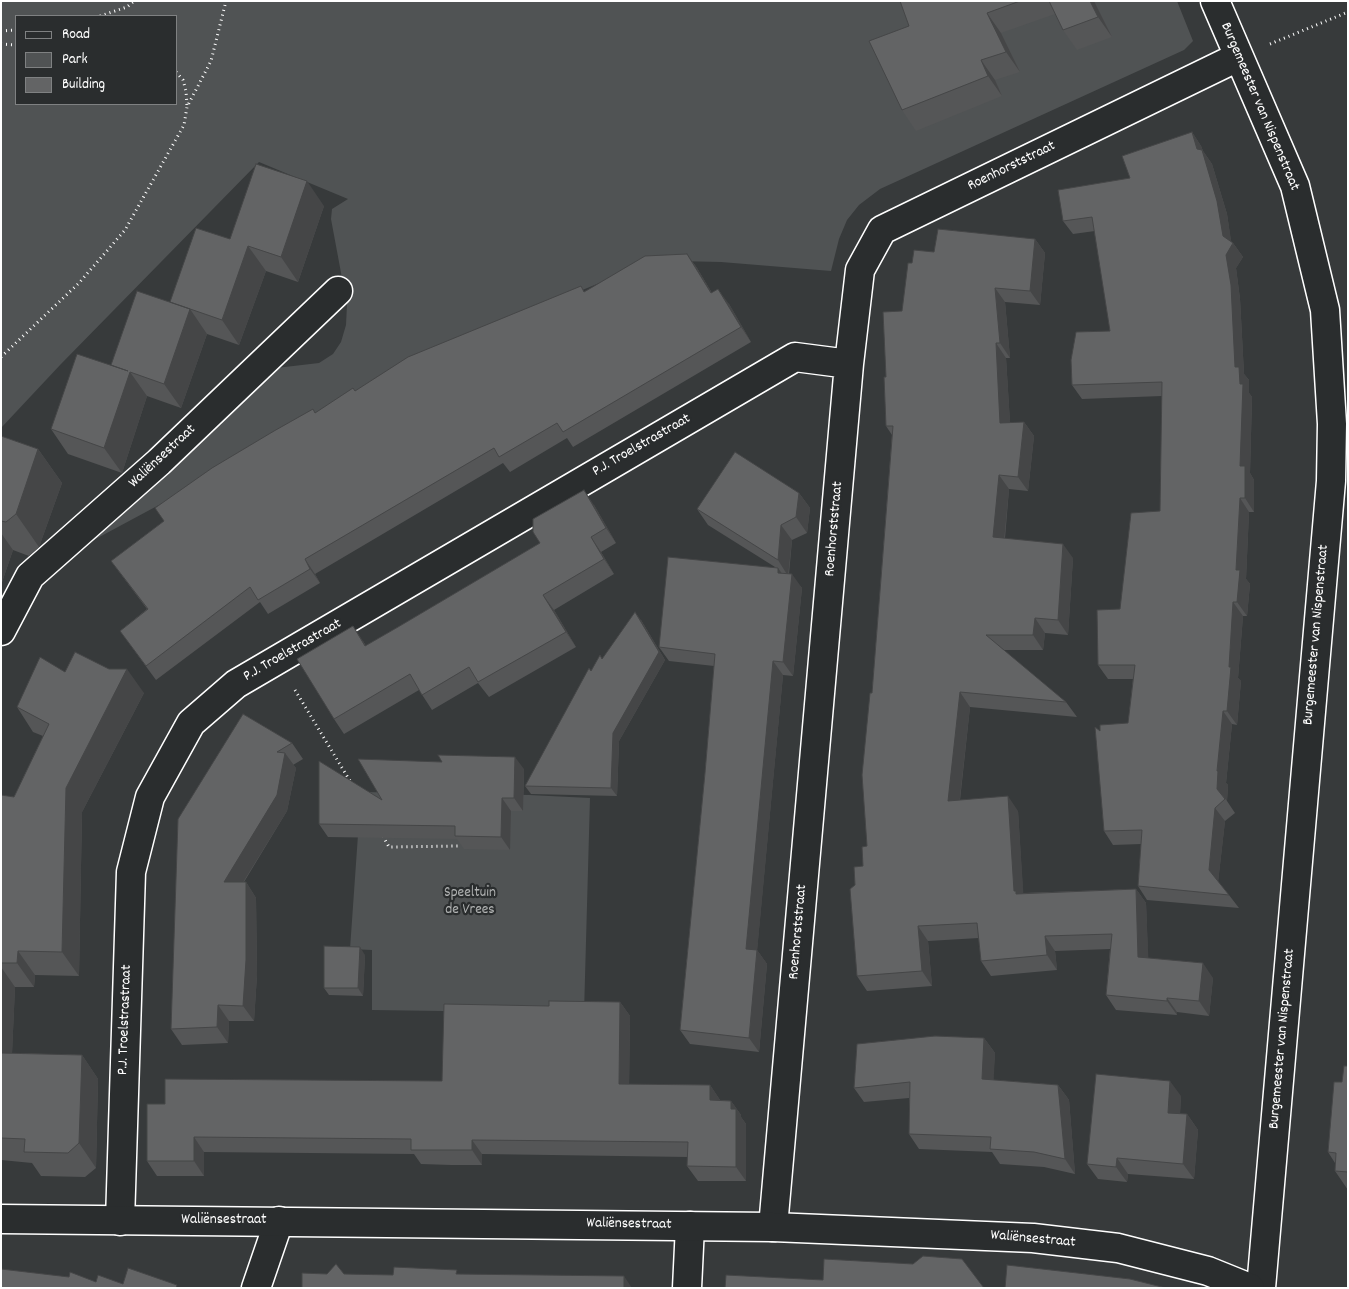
<!DOCTYPE html>
<html>
<head>
<meta charset="utf-8">
<style>
  body { margin:0 }
  #map { position:relative; width:1349px; height:1289px; overflow:hidden; background:#373a3b; font-family:Dekko,sans-serif }
  canvas { display:block }
  .frame { position:absolute; inset:0; border:2px solid #fff; pointer-events:none }
  .legend { position:absolute; left:15px; top:15px; width:162px; height:90px; box-sizing:border-box; background:#2a2d2e; border:1px solid #7f8182; margin:0; padding:6px 9px; list-style:none; font-size:15px; color:#fff }
  .legend li { display:flex; align-items:center; gap:10px; height:25px }
  .legend b { width:25px; border:1px solid #7f8182 }
</style>
</head>
<body>
<div id="map">
<canvas width="1349" height="1289"></canvas>
<div class="frame"></div>
<ul class="legend">
<li><b style="height:6px;background:#2a2d2e"></b>Road</li>
<li><b style="height:14px;background:#505354"></b>Park</li>
<li><b style="height:14px;background:#636465"></b>Building</li>
</ul>
</div>
<script>
const c = document.querySelector('canvas').getContext('2d');
c.lineJoin = 'round';
function paint(path, color) {
  c.fillStyle = color;
  c.fill(path, 'evenodd');
}
function toPath(rows) {
  const path = new Path2D();
  for (const r of rows) {
    path.moveTo(r[0], r[1]);
    for (let i = 2; i < r.length; i += 2) path.lineTo(r[i], r[i + 1]);
  }
  return path;
}
function trace(path, color, width, dash) {
  c.strokeStyle = color;
  c.lineWidth = width;
  c.lineCap = dash ? 'butt' : 'round';
  c.setLineDash(dash || []);
  c.stroke(path);
}
function drawText(font, color, halo, rows, align = 'center') {
  c.font = font + ' Dekko,sans-serif';
  c.lineWidth = 4.5;
  c.setLineDash([]);
  c.textBaseline = 'middle';
  c.strokeStyle = halo;
  c.fillStyle = color;
  for (const [text, x, y, turn = 0] of rows) {
    c.save();
    c.translate(x, y);
    c.rotate((+turn || 0) * Math.PI / 180);
    c.textAlign = isNaN(turn) ? turn : align;
    if (halo) c.strokeText(text, 0, 0);
    c.fillText(text, 0, 0);
    c.restore();
  }
}
paint(toPath([
  [1,1,1177,1,1193,41,1184,50,880,189,859,205,847,220,839,239,831,271,721,262,676,261,609,279,527,313,265,448,77,549,259,370,319,363,333,354,341,342,346,325,347,305,331,219,332,209,348,199,259,162,61,364,1,428],
  [16,16,176,16,176,104,16,104],
  [361,792,529,795,590,798,584,1013,372,1010,372,950,350,949]
]), '#505354');
const minor = toPath([
  [1215,1,1295,186,1325,310,1332,424,1331,481,1261,1288],
  [1,631,30,576,159,462,338,291],
  [120,1221,131,872,150,797,191,723,236,684,795,357,849,364],
  [773,1227,849,364,860,270,882,230,1238,57],
  [256,1288,279,1221],
  [687,1288,690,1226]
]);
const tertiary = toPath([
  [1,1219,773,1227,1033,1238,1118,1248,1208,1271,1250,1288]
]);
trace(minor, '#fff', 31);
trace(tertiary, '#fff', 31);
trace(toPath([
  [100,16,127,7,134,1],
  [1,31,16,30],
  [1,44,16,45],
  [1270,44,1348,12],
  [176,72,183,80,186,91,187,106],
  [1,357,79,283,125,230,184,125,187,107,211,61,226,1],
  [295,690,350,781],
  [383,836,389,847,460,846]
]), '#fff', 3, [1, 4]);
trace(minor, '#2a2d2e', 28);
trace(tertiary, '#2a2d2e', 28);
paint(toPath([
  [900,1,1094,1,1112,37,1077,50,1063,30,1055,14,1001,33,1020,72,995,80,1002,96,916,131,902,110,909,26],
  [1192,132,1201,146,1203,151,1212,164,1227,214,1231,242,1233,243,1243,257,1236,268,1240,299,1244,374,1249,380,1249,393,1252,397,1250,473,1254,480,1254,512,1249,512,1246,579,1250,584,1247,616,1243,616,1238,678,1241,681,1237,725,1232,724,1226,783,1228,785,1227,801,1235,813,1225,821,1218,882,1229,895,1239,908,1147,900,1138,886,1141,844,1113,845,1104,831,1100,731,1128,723,1133,679,1108,679,1098,665,1120,609,1160,511,1162,396,1082,399,1072,385,1110,331,1095,231,1073,234,1063,221,1130,178],
  [324,206,298,282,266,271,239,345,207,334,181,408,147,396,122,473,68,454,51,429,230,239],
  [1035,239,1045,253,1040,305,1005,302,1010,358,1006,358,1010,423,1024,422,1034,436,1028,491,1009,489,1005,538,1073,558,1068,635,1045,633,1043,650,1003,650,1066,702,1077,717,970,707,960,800,1018,811,1023,893,1136,889,1146,903,1148,958,1213,978,1209,1016,1177,1012,1177,1015,1116,1010,1106,995,1110,949,1055,951,1057,970,991,976,981,961,979,938,928,941,932,986,867,991,857,976,855,885,863,866,867,846,872,693,892,435,886,426,886,377,902,311,912,263,934,252],
  [687,254,697,268,712,293,729,304,751,342,573,447,567,438,510,472,503,463,315,574,320,583,268,614,260,602,156,680,120,631,147,609,111,561,313,409,315,413,355,391,585,291],
  [1,436,38,449,62,483,39,547,29,556,13,550,1,585],
  [799,493,810,508,807,533,792,540,789,574,802,588,793,676,783,675,757,950,767,964,759,1052,690,1044,680,1030,705,773,714,666,669,661,659,647,775,567,708,525,697,509],
  [594,505,616,543,601,552,614,574,554,610,576,647,489,697,478,683,432,710,419,690,344,734,334,719,363,641,366,646,540,543],
  [641,620,665,660,619,741,617,796,531,794,525,786,602,659],
  [65,672,144,693,82,812,79,976,35,975,34,987,15,987,12,1053,82,1055,98,1079,96,1168,85,1177,41,1176,32,1163,1,1160,1,795,14,797,43,736,33,732,17,707],
  [243,714,292,743,303,759,293,765,296,768,287,811,244,882,246,882,256,898,257,975,254,1021,229,1021,228,1043,182,1045,171,1029],
  [524,769,523,811,511,811,510,850,464,849,457,839,328,837,319,824,382,800],
  [365,955,363,996,329,995,324,988],
  [620,1002,630,1016,629,1084,710,1085,720,1100,731,1101,741,1115,741,1117,746,1124,746,1181,698,1181,687,1166,688,1157,482,1154,482,1165,451,1165,421,1164,414,1154,204,1152,204,1176,157,1176,147,1161,165,1104,442,1081,549,1006],
  [984,1038,995,1053,993,1080,1058,1085,1069,1100,1075,1174,1044,1167,1000,1164,992,1152,919,1149,909,1134,909,1098,864,1102,854,1088],
  [1348,1066,1348,1190,1335,1171,1335,1163,1328,1152,1342,1082],
  [1181,1096,1180,1114,1187,1114,1198,1130,1194,1179,1128,1174,1127,1182,1098,1179,1087,1164]
]), '#555657');
paint(toPath([
  [1090,1,1094,1,1112,37,1098,17],
  [987,13,1001,33,1020,72,1006,52],
  [981,60,995,80,1002,96,988,76],
  [1192,132,1201,146,1203,151,1212,164,1227,214,1232,246,1233,243,1243,257,1236,268,1240,299,1244,374,1249,380,1249,393,1252,397,1250,473,1254,480,1254,512,1245,498,1240,466,1240,384,1235,367,1223,236],
  [307,181,324,206,298,282,281,257],
  [1035,239,1045,253,1040,305,1030,291],
  [248,246,266,271,239,345,222,320],
  [687,254,697,268,721,308,711,293],
  [995,288,1005,302,1010,358,1000,343],
  [718,289,729,304,751,342,741,327],
  [190,309,207,334,181,408,164,384],
  [996,343,1006,358,1011,438,1000,423],
  [130,372,147,396,122,473,104,448],
  [1024,422,1034,436,1028,491,1018,477],
  [38,449,62,483,39,547,16,514],
  [999,475,1009,489,1003,552,993,537],
  [584,490,594,505,616,543,606,528],
  [799,493,810,508,807,533,796,517],
  [1240,498,1249,512,1246,579,1250,584,1247,616,1237,602,1236,570],
  [781,525,792,540,788,576,778,560],
  [1,533,13,550,1,585],
  [591,537,601,552,614,574,604,559],
  [1063,544,1073,558,1068,635,1058,620],
  [305,559,315,574,320,583,310,569],
  [778,568,788,582,778,573],
  [792,574,802,588,793,676,783,662],
  [543,595,554,610,576,647,566,632],
  [1233,602,1243,616,1238,678,1241,681,1237,725,1227,711,1229,667],
  [635,612,641,620,665,660,619,741,617,796,611,788,613,733],
  [1035,618,1045,633,1043,650,1033,635],
  [353,626,363,641,376,662,365,646],
  [773,661,783,675,756,963,746,949],
  [127,669,144,693,82,812,79,976,62,952,66,788],
  [960,692,970,707,958,815,948,801],
  [1223,711,1232,724,1226,783,1228,785,1227,801,1217,789,1217,771],
  [285,753,296,768,287,811,234,897,224,882],
  [515,757,524,769,523,811,514,798],
  [1008,796,1018,811,1024,903,1014,891],
  [502,798,511,811,510,850,501,837],
  [1215,808,1225,821,1218,883,1209,870],
  [246,882,256,898,257,975,254,1021,243,1006],
  [1136,889,1146,903,1149,972,1138,957],
  [918,926,928,941,932,986,922,971],
  [1045,936,1055,951,1057,970,1047,955],
  [360,947,365,955,363,996,358,988],
  [757,950,767,964,759,1052,749,1038],
  [18,951,35,975,34,987,17,963],
  [1203,963,1213,978,1209,1016,1199,1001],
  [1,967,15,987,11,1077,1,1063],
  [1167,998,1177,1012,1177,1015,1167,1001],
  [620,1002,630,1016,629,1099,619,1084],
  [218,1005,229,1021,228,1043,217,1027],
  [984,1038,995,1053,993,1094,982,1079],
  [82,1055,98,1079,96,1168,79,1143],
  [1170,1081,1181,1096,1179,1128,1168,1113],
  [710,1085,720,1100,720,1115,710,1100],
  [1058,1085,1069,1100,1075,1174,1065,1159],
  [731,1101,741,1115,741,1117,746,1124,746,1181,736,1167,731,1109],
  [1187,1114,1198,1130,1194,1179,1183,1164],
  [194,1137,204,1152,204,1176,194,1161],
  [472,1140,482,1154,482,1165,472,1150],
  [1117,1158,1128,1174,1127,1182,1116,1167],
  [624,1276,632,1288,624,1288]
]), '#454647');
const building = toPath([
  [900,1,1020,1,987,13,1006,52,981,60,988,76,902,110,869,41,909,26,900,1],
  [1049,1,1090,1,1098,17,1063,30,1049,1],
  [1192,132,1197,149,1202,150,1217,201,1223,236,1233,243,1226,255,1231,285,1235,367,1239,367,1240,384,1243,384,1240,466,1245,466,1245,498,1240,498,1236,570,1240,570,1237,602,1233,602,1229,667,1231,667,1227,711,1223,711,1217,771,1218,771,1217,789,1225,799,1215,808,1209,870,1229,895,1138,886,1142,830,1104,831,1095,727,1100,731,1100,725,1128,723,1135,665,1098,665,1097,610,1120,609,1131,513,1160,511,1162,382,1072,385,1071,360,1076,332,1110,331,1092,217,1063,221,1058,190,1130,178,1122,156,1192,132],
  [256,164,307,181,281,257,248,246,222,320,170,302,196,228,230,239,256,164],
  [938,229,1035,239,1030,291,995,288,1000,343,996,343,1000,423,1024,422,1018,477,999,475,993,537,1063,544,1058,620,1035,618,1033,635,986,635,1066,702,960,692,948,801,1008,796,1014,891,1016,891,1016,894,1136,889,1138,957,1203,963,1199,1001,1167,998,1167,1001,1106,995,1112,934,1045,936,1047,955,981,961,977,923,918,926,922,971,857,976,850,889,855,885,854,867,863,866,862,847,867,846,862,775,870,693,872,693,893,426,886,426,884,377,886,377,883,312,902,311,908,263,912,263,914,250,934,252,938,229],
  [687,254,711,293,718,289,741,327,563,432,557,423,499,457,494,448,305,559,310,569,258,600,250,587,146,666,120,631,148,609,111,561,164,521,155,508,212,468,274,431,313,409,315,413,353,388,355,391,408,357,581,286,584,292,645,256,687,254],
  [137,291,190,309,164,384,130,372,104,448,51,429,77,354,128,371,111,365,137,291],
  [1,436,38,449,16,514,6,522,1,521,1,436],
  [735,452,799,493,796,517,781,525,778,560,697,509,735,452],
  [584,490,606,528,591,537,604,559,543,595,566,632,478,682,469,667,422,695,410,674,334,719,297,659,353,626,365,646,398,627,540,543,533,532,533,519,584,490],
  [668,557,778,568,778,573,792,574,783,662,773,661,746,949,757,950,749,1038,680,1030,705,773,715,654,659,647,668,557],
  [635,612,659,652,613,733,611,788,525,786,589,668,591,671,600,655,602,659,635,612],
  [75,652,109,669,127,669,66,788,62,952,18,951,17,963,1,963,1,795,14,797,49,724,17,707,40,657,65,672,75,652],
  [243,714,292,743,277,752,285,753,277,795,224,882,246,882,246,960,243,1006,218,1005,217,1027,171,1029,178,819,243,714],
  [438,755,515,757,514,798,502,798,501,837,455,836,455,826,319,824,319,761,382,800,358,759,442,762,438,755],
  [324,946,360,947,358,988,324,988,324,946],
  [549,1001,620,1002,619,1084,710,1085,710,1100,731,1101,731,1109,736,1109,736,1167,687,1166,688,1142,472,1140,472,1150,411,1150,411,1139,194,1137,194,1161,147,1161,147,1104,165,1104,165,1079,442,1081,444,1004,549,1006,549,1001],
  [935,1036,984,1038,982,1079,1058,1085,1065,1159,1034,1152,990,1149,991,1137,909,1134,910,1082,854,1088,857,1044,935,1036],
  [1,1053,82,1055,79,1143,68,1153,24,1152,25,1139,1,1138,1,1053],
  [1344,1066,1348,1066,1348,1172,1335,1171,1336,1153,1328,1152,1334,1082,1342,1082,1344,1066],
  [1096,1074,1170,1081,1168,1113,1187,1114,1183,1164,1117,1158,1116,1167,1087,1164,1096,1074],
  [923,1256,962,1259,984,1288,725,1288,726,1275,823,1280,824,1259,913,1264,923,1256],
  [336,1264,344,1274,393,1275,394,1267,457,1270,456,1274,624,1276,624,1288,302,1288,302,1273,327,1274,336,1264],
  [1007,1265,1130,1279,1166,1288,1005,1288,1007,1265],
  [128,1268,177,1285,176,1288,1,1288,1,1269,69,1277,70,1272,96,1282,98,1275,123,1284,128,1268]
]);
paint(building, '#636465');
trace(building, '#454647', 1);
drawText('15px', '#fff', '#2a2d2e', [
  ["Burgemeester van Nispenstraat",1259,107,67],
  ["Roenhorststraat",1012,167,-26],
  ["P.J. Troelstrastraat",642,446,-30],
  ["Waliënsestraat",163,457,-43],
  ["Roenhorststraat",835,529,-85],
  ["Burgemeester van Nispenstraat",1317,635,-85],
  ["P.J. Troelstrastraat",293,651,-30],
  ["Roenhorststraat",799,932,-85],
  ["P.J. Troelstrastraat",126,1020,-88],
  ["Burgemeester van Nispenstraat",1283,1039,-85],
  ["Waliënsestraat",224,1221],
  ["Waliënsestraat",629,1225,1],
  ["Waliënsestraat",1033,1240,5]
]);
drawText('15px', '#b0b2b2', '#2a2d2e', [
  ["Speeltuin",470,894],
  ["de Vrees",470,911]
]);
</script>
</body>
</html>
